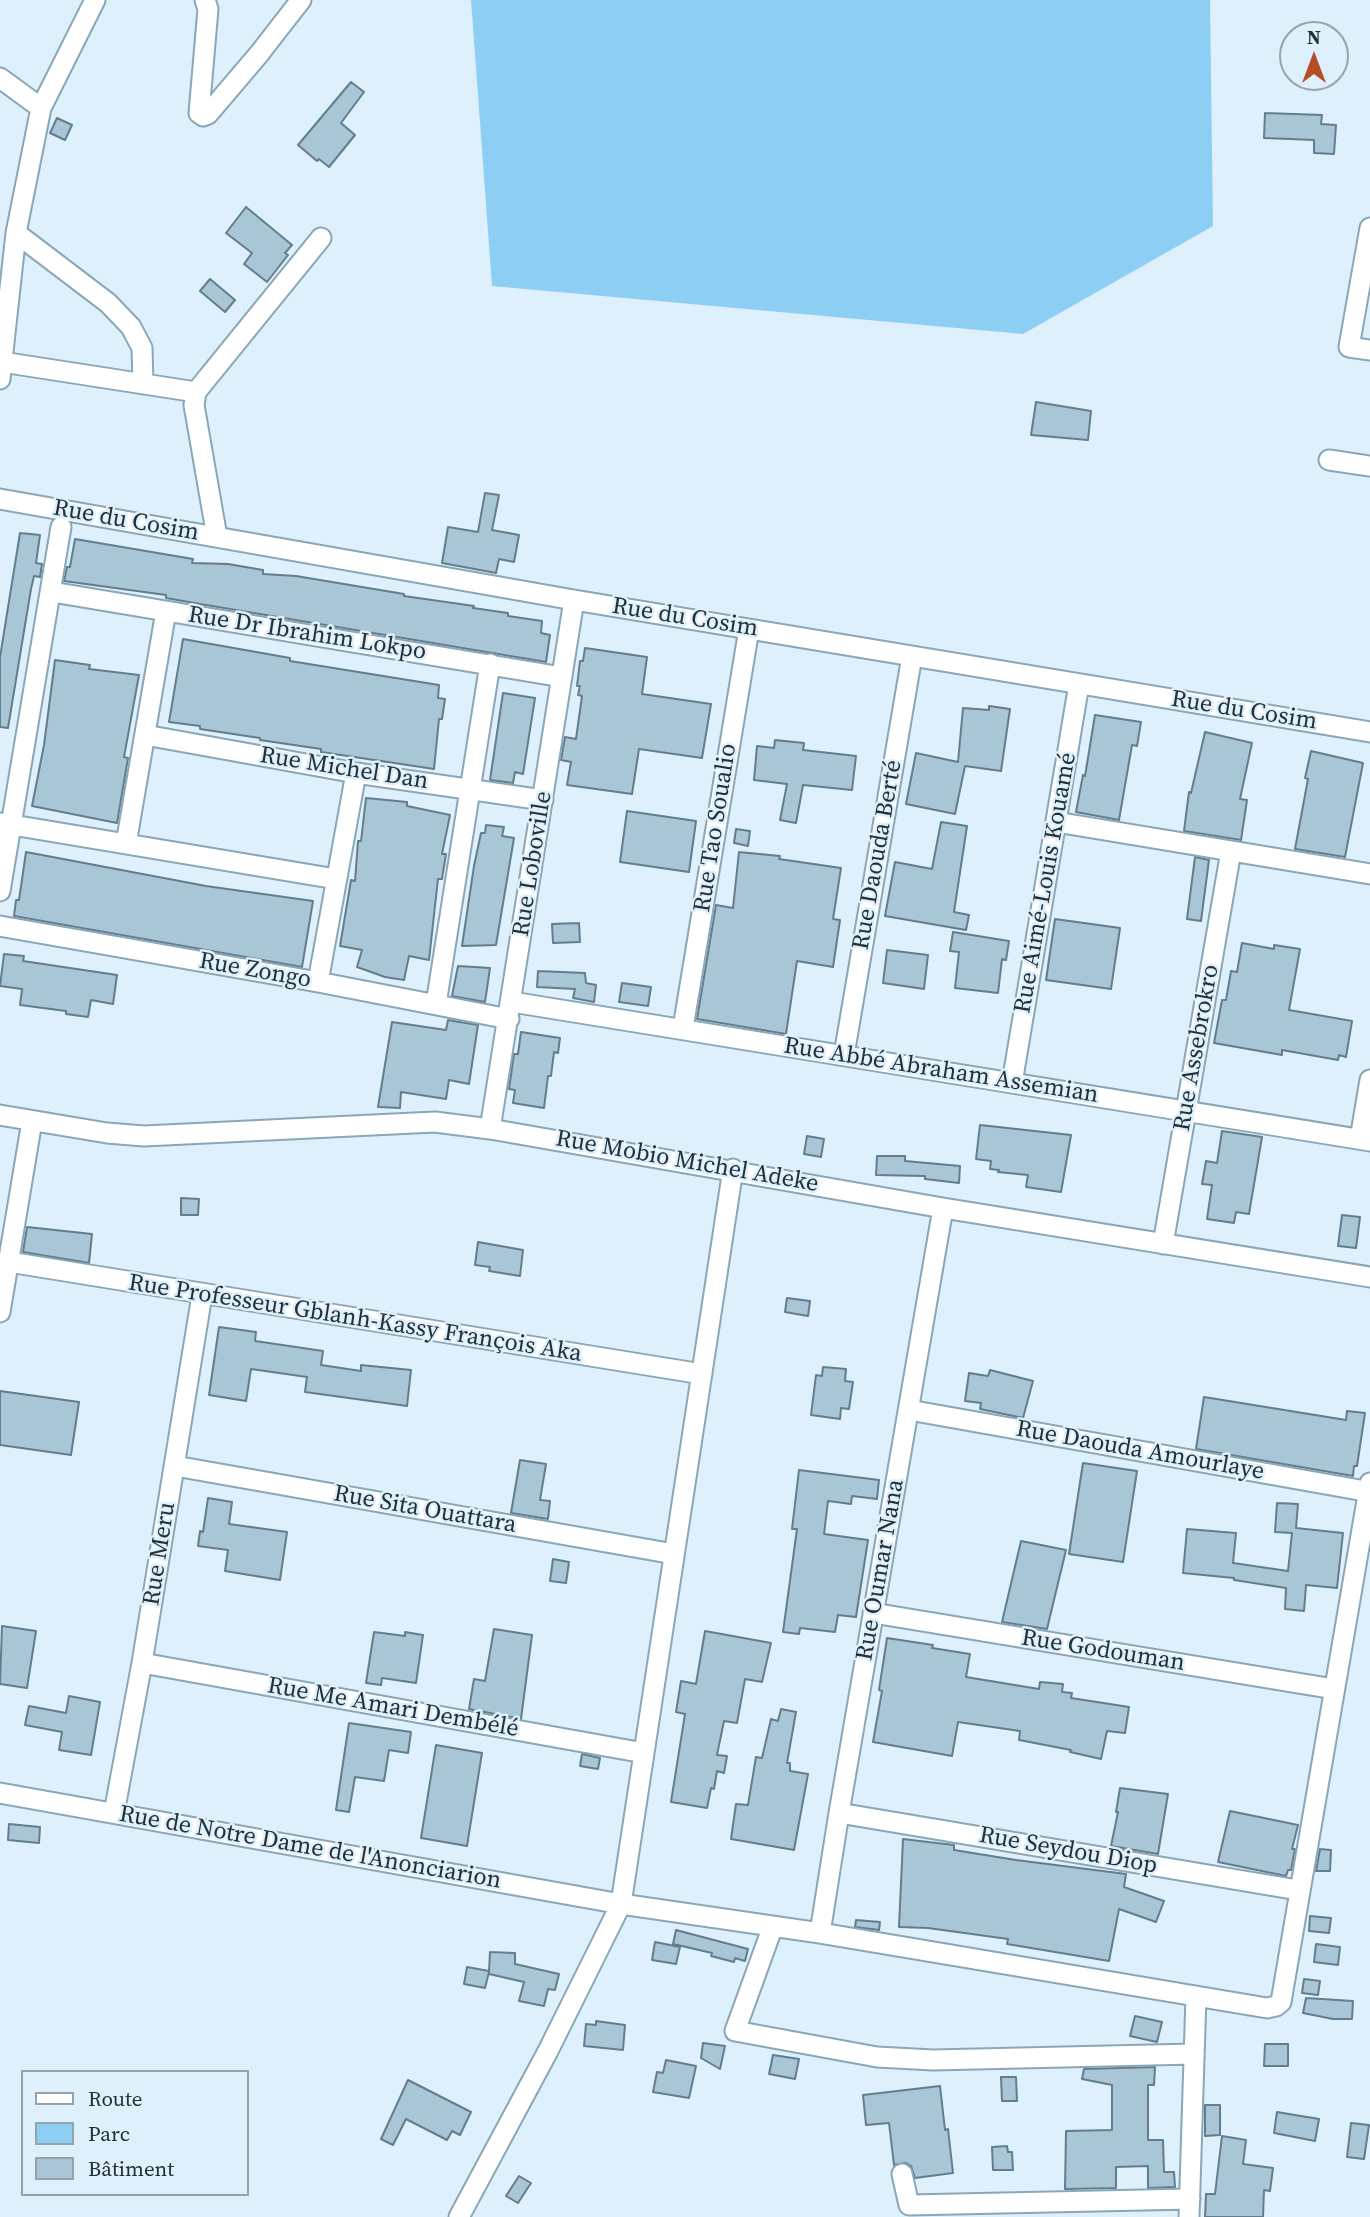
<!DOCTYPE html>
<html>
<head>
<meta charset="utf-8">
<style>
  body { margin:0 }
  #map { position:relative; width:1370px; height:2217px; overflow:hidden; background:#def0fb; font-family:"Source Serif 4",serif }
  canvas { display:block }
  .legend { position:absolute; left:21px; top:2070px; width:228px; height:126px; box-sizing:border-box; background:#def0fb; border:2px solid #94a3ac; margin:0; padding:9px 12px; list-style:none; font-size:21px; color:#243036 }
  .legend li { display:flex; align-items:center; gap:14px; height:35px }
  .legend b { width:35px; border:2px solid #94a3ac }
  .north { position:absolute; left:1279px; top:21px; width:70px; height:70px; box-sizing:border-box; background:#def0fb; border:2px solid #94a3ac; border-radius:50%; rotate:0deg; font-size:19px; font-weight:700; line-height:28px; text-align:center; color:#243036 }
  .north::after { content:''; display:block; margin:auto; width:24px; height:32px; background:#b54e27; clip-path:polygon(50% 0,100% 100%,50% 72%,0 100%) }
</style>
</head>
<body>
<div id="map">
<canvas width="1370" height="2217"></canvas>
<ul class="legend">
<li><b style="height:9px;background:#fff"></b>Route</li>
<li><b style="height:19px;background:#8dcff4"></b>Parc</li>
<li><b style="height:19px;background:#a9c6d7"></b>Bâtiment</li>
</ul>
<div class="north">N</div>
</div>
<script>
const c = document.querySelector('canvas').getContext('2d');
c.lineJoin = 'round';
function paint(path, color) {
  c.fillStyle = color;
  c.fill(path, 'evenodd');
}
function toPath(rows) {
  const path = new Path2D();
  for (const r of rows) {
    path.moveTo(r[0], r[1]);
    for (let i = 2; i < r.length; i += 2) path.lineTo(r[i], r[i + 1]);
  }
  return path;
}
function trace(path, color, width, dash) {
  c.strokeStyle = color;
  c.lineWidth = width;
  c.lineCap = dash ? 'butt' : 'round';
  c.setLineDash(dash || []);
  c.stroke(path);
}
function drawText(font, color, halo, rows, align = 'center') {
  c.font = font + ' "Source Serif 4",serif';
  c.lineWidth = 5;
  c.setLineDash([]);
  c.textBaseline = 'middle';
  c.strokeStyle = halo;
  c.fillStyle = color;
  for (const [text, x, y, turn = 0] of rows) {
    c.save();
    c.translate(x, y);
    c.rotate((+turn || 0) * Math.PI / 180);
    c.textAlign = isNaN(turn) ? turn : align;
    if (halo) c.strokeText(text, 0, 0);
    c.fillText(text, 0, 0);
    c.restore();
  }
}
paint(toPath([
  [471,0,1210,0,1213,226,1023,334,492,286]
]), '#8dcff4');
const building = toPath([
  [351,82,364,92,341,123,355,135,329,167,319,159,317,161,298,145,351,82],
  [1265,113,1322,115,1321,124,1336,125,1334,154,1314,153,1314,140,1264,138,1265,113],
  [57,118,72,125,65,140,50,133,57,118],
  [246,207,292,245,285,253,288,255,267,282,244,264,252,253,226,233,246,207],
  [210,279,235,300,225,312,200,291,210,279],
  [1036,402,1091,411,1088,440,1031,435,1036,402],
  [485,493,499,495,492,530,519,535,514,562,499,559,496,573,442,563,448,527,478,532,485,493],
  [20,533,40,535,36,563,42,564,40,577,34,576,31,589,8,728,0,727,0,657,20,533],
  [75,539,193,559,192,563,228,564,263,570,263,574,296,576,404,594,404,596,474,606,473,608,508,613,508,616,542,621,541,633,550,635,546,662,200,604,166,598,166,595,64,581,67,567,70,567,75,539],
  [183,639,290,658,290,661,439,685,438,698,445,699,442,719,439,719,434,769,321,752,321,749,260,740,260,738,200,729,200,726,169,722,183,639],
  [585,648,647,657,642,694,711,704,702,758,639,749,632,794,567,785,571,762,561,760,565,737,576,739,582,696,578,695,580,686,577,686,580,661,583,661,585,648],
  [55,660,90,665,89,669,139,675,124,757,128,758,117,823,32,806,44,745,55,660],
  [503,693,535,698,523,774,515,772,513,783,490,780,503,693],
  [989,706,1010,709,1001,771,965,766,955,814,906,804,916,753,958,762,963,708,989,710,989,706],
  [1095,715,1141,722,1137,746,1132,745,1119,820,1076,812,1083,775,1085,776,1095,715],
  [1205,732,1252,743,1240,799,1247,800,1241,840,1184,831,1189,792,1191,793,1205,732],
  [775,740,804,743,803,750,856,756,852,790,803,785,796,823,780,820,787,784,754,780,757,746,774,748,775,740],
  [1311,751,1363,763,1345,857,1295,849,1308,779,1305,778,1311,751],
  [366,798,407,802,407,806,450,815,442,854,446,854,442,879,438,879,429,960,409,956,404,980,385,977,357,967,362,950,340,946,351,880,355,881,358,841,361,841,366,798],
  [627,811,696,821,689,872,620,862,627,811],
  [941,822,967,826,954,912,969,915,966,930,885,916,895,862,932,869,941,822],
  [486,825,504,827,502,836,514,838,496,945,462,946,474,866,481,833,485,833,486,825],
  [736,829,750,831,748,846,734,843,736,829],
  [26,852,206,886,313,901,302,967,14,916,16,900,19,900,26,852],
  [739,852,780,856,779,859,841,868,833,919,840,920,833,967,797,961,786,1034,697,1019,716,905,733,908,739,852],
  [1195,857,1209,860,1201,921,1187,919,1195,857],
  [1055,919,1120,928,1111,989,1046,980,1055,919],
  [579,923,580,942,553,943,552,924,579,923],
  [953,932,1009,941,1006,960,1002,959,998,993,955,988,959,952,950,951,953,932],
  [1242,943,1274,949,1274,945,1300,949,1289,1010,1352,1021,1346,1057,1339,1055,1338,1060,1282,1050,1282,1055,1214,1043,1222,1000,1226,1000,1231,971,1237,972,1242,943],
  [887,950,928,955,924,989,883,983,887,950],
  [4,954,24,956,23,961,117,975,113,1004,91,1000,88,1017,66,1014,66,1011,20,1005,22,989,0,986,4,954],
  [458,966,490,968,485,1002,452,996,458,966],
  [538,971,585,973,586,983,596,985,594,1002,573,998,575,989,537,987,538,971],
  [622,983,651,987,648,1006,619,1002,622,983],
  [448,1020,478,1025,469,1084,449,1080,446,1099,401,1092,400,1108,378,1107,392,1022,446,1030,448,1020],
  [521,1032,560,1038,558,1053,554,1052,551,1076,548,1076,544,1108,513,1103,515,1090,509,1089,514,1054,518,1054,521,1032],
  [980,1125,1071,1135,1061,1192,1026,1187,1028,1175,998,1172,999,1170,990,1169,991,1161,976,1159,980,1125],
  [1222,1131,1262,1137,1249,1214,1236,1212,1234,1223,1207,1219,1212,1185,1202,1184,1206,1161,1217,1163,1222,1131],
  [807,1136,824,1139,821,1157,804,1154,807,1136],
  [877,1156,905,1156,905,1161,960,1166,959,1183,925,1179,925,1176,876,1175,877,1156],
  [181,1198,199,1199,198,1215,181,1215,181,1198],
  [1342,1215,1360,1217,1356,1248,1338,1246,1342,1215],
  [27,1227,92,1234,89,1263,23,1252,27,1227],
  [478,1242,523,1250,520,1276,489,1271,490,1267,475,1265,478,1242],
  [787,1298,810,1301,808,1316,785,1312,787,1298],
  [219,1327,256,1332,255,1341,323,1351,321,1365,361,1371,361,1365,411,1370,407,1406,305,1392,307,1377,251,1369,246,1401,209,1395,219,1327],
  [823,1367,846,1369,845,1381,853,1382,849,1409,841,1408,840,1419,811,1415,816,1375,822,1376,823,1367],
  [990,1370,1033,1381,1023,1418,980,1409,981,1403,965,1401,969,1373,988,1376,990,1370],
  [0,1391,79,1402,71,1455,0,1445,0,1391],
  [1204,1397,1346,1420,1347,1411,1365,1413,1357,1466,1354,1466,1353,1476,1196,1449,1204,1397],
  [520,1460,546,1464,540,1500,550,1501,548,1519,511,1513,520,1460],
  [1083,1463,1137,1471,1123,1562,1069,1554,1083,1463],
  [799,1470,879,1480,877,1499,852,1496,851,1504,828,1501,824,1534,868,1540,856,1617,838,1615,835,1632,800,1628,799,1634,783,1632,797,1529,792,1529,799,1470],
  [208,1498,232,1502,229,1524,287,1532,280,1580,225,1571,228,1550,198,1546,200,1531,203,1532,208,1498],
  [1277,1503,1298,1504,1296,1528,1343,1533,1337,1588,1306,1585,1304,1611,1285,1609,1286,1588,1234,1580,1234,1578,1183,1573,1187,1529,1236,1533,1233,1563,1288,1571,1292,1533,1275,1532,1277,1503],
  [1021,1541,1066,1550,1047,1629,1002,1622,1021,1541],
  [553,1559,569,1562,566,1583,550,1581,553,1559],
  [2,1626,36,1631,27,1688,0,1684,2,1626],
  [494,1629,532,1635,521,1719,469,1709,474,1679,485,1681,494,1629],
  [705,1631,771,1643,762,1682,745,1679,737,1723,724,1721,717,1755,727,1756,724,1773,717,1771,714,1789,711,1788,707,1808,671,1802,685,1714,676,1712,681,1681,696,1684,705,1631],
  [374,1632,405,1636,405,1632,423,1635,416,1683,382,1678,381,1685,366,1683,374,1632],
  [887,1638,933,1645,932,1648,970,1654,966,1677,1039,1689,1040,1682,1063,1684,1062,1692,1072,1693,1071,1698,1129,1707,1125,1733,1107,1731,1101,1759,1070,1752,1071,1750,1019,1740,1020,1731,958,1722,952,1756,873,1742,882,1691,879,1690,887,1638],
  [69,1696,100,1702,91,1755,59,1750,62,1732,25,1725,29,1706,66,1713,69,1696],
  [781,1709,796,1712,787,1763,790,1763,790,1771,808,1774,794,1850,731,1839,736,1804,748,1805,756,1757,762,1758,771,1719,778,1721,781,1709],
  [349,1723,411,1732,408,1753,389,1750,384,1781,355,1777,349,1812,336,1810,349,1723],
  [436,1745,482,1753,467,1846,421,1838,436,1745],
  [582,1754,600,1758,598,1769,580,1766,582,1754],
  [1120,1788,1168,1794,1158,1854,1111,1846,1118,1812,1116,1812,1120,1788],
  [1230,1811,1298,1825,1292,1849,1295,1849,1291,1870,1288,1870,1286,1876,1218,1862,1230,1811],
  [9,1824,40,1827,39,1843,8,1840,9,1824],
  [903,1839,954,1845,954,1850,1016,1860,1126,1874,1124,1887,1164,1901,1156,1922,1119,1909,1109,1961,1007,1944,1008,1939,928,1928,899,1927,903,1839],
  [1320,1849,1331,1850,1330,1871,1316,1871,1320,1849],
  [1310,1916,1331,1918,1329,1933,1309,1931,1310,1916],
  [856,1920,880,1922,879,1930,855,1927,856,1920],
  [676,1930,748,1949,745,1961,735,1958,734,1962,711,1956,712,1953,673,1944,676,1930],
  [655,1942,680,1947,676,1964,652,1960,655,1942],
  [1316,1944,1340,1947,1338,1965,1314,1962,1316,1944],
  [490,1952,515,1953,515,1964,559,1974,555,1990,548,1989,544,2006,519,2001,524,1982,489,1974,489,1972,485,1988,464,1984,467,1967,489,1971,490,1952],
  [1304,1979,1320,1981,1318,1995,1302,1993,1304,1979],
  [1306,1998,1353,2001,1352,2019,1333,2019,1303,2013,1306,1998],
  [1135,2016,1162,2022,1157,2042,1130,2036,1135,2016],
  [596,2021,625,2025,623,2050,584,2046,586,2024,596,2025,596,2021],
  [703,2043,725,2046,720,2069,701,2058,703,2043],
  [1265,2044,1288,2044,1288,2066,1264,2066,1265,2044],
  [773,2055,799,2059,795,2079,769,2074,773,2055],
  [666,2060,696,2066,689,2098,653,2092,657,2072,663,2073,666,2060],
  [1155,2067,1154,2085,1148,2085,1148,2140,1163,2140,1164,2172,1174,2172,1175,2187,1148,2188,1148,2166,1116,2167,1116,2188,1065,2189,1066,2131,1112,2130,1112,2085,1082,2079,1084,2069,1155,2067],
  [1001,2077,1016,2077,1017,2101,1002,2101,1001,2077],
  [408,2080,471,2112,460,2135,452,2131,447,2140,406,2119,393,2145,381,2139,408,2080],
  [940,2086,945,2130,948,2129,953,2173,915,2178,911,2166,906,2163,894,2165,889,2123,866,2125,863,2095,940,2086],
  [1205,2105,1220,2105,1220,2135,1205,2136,1205,2105],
  [1277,2112,1319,2119,1315,2141,1274,2133,1277,2112],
  [1351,2123,1369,2125,1364,2159,1347,2157,1351,2123],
  [1222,2136,1246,2140,1243,2164,1273,2168,1270,2191,1264,2190,1263,2217,1205,2217,1206,2194,1215,2194,1222,2136],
  [1007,2146,1008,2152,1012,2152,1013,2170,993,2170,992,2147,1007,2146],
  [519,2176,531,2183,518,2203,506,2196,519,2176]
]);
paint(building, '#a9c6d7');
trace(building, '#627d8d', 2);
const minor = toPath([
  [205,0,208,9,199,113,203,116,208,114,259,54,301,0],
  [0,78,41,108],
  [1370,228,1349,347,1370,350],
  [16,233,108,303,131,327,142,348,143,384],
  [2,362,196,392],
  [0,379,16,233,41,108,95,0],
  [1329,460,1370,466],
  [0,499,574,600,1370,732],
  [217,537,194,405,196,392,321,238],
  [52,592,562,677],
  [145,735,356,773,543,800],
  [1056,822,1370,874],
  [1,823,336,879],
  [126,844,166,611],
  [0,891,61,527],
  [0,926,318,982,509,1019],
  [318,982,356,773],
  [512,1002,1370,1141],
  [436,1004,490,664],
  [683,1028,749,629],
  [844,1055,912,656],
  [1012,1083,1079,684],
  [0,1115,107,1133,144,1136,435,1122,490,1129,943,1208,1370,1277],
  [490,1129,574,600],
  [1360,1139,1370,1080],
  [1163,1244,1231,851],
  [9,1262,702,1374],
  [0,1312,32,1121],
  [909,1410,1370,1492],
  [175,1466,674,1554],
  [873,1613,1334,1689],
  [142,1663,644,1753],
  [0,1793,621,1904,820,1933,1267,2008,1276,2006,1281,2002,1370,1483],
  [114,1813,142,1663,202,1295],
  [839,1813,1298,1890],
  [773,1926,735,2031,877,2057,933,2060,1194,2054],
  [820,1933,839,1813,943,1208],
  [902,2174,909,2205,1190,2199],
  [459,2217,548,2051,621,1904,733,1169],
  [1189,2217,1196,1996]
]);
trace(minor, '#8aa7b7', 23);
trace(minor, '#fff', 19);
drawText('24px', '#243036', '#def0fb', [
  ["Rue du Cosim",126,521,10],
  ["Rue du Cosim",685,618,9],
  ["Rue Dr Ibrahim Lokpo",307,634,9],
  ["Rue du Cosim",1244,711,9],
  ["Rue Michel Dan",344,769,9],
  ["Rue Tao Soualio",716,828,-81],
  ["Rue Daouda Berté",878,855,-80],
  ["Rue Loboville",533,864,-81],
  ["Rue Aimé-Louis Kouamé",1046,883,-80],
  ["Rue Zongo",255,971,10],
  ["Rue Assebrokro",1197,1048,-80],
  ["Rue Abbé Abraham Assemian",941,1071,9],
  ["Rue Mobio Michel Adeke",687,1162,10],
  ["Rue Professeur Gblanh-Kassy François Aka",355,1319,9],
  ["Rue Daouda Amourlaye",1140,1451,10],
  ["Rue Sita Ouattara",425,1510,10],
  ["Rue Meru",160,1554,-81],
  ["Rue Oumar Nana",881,1570,-80],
  ["Rue Godouman",1103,1651,9],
  ["Rue Me Amari Dembélé",393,1708,10],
  ["Rue de Notre Dame de l'Anonciarion",310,1848,10],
  ["Rue Seydou Diop",1068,1851,10]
]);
</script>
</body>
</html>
